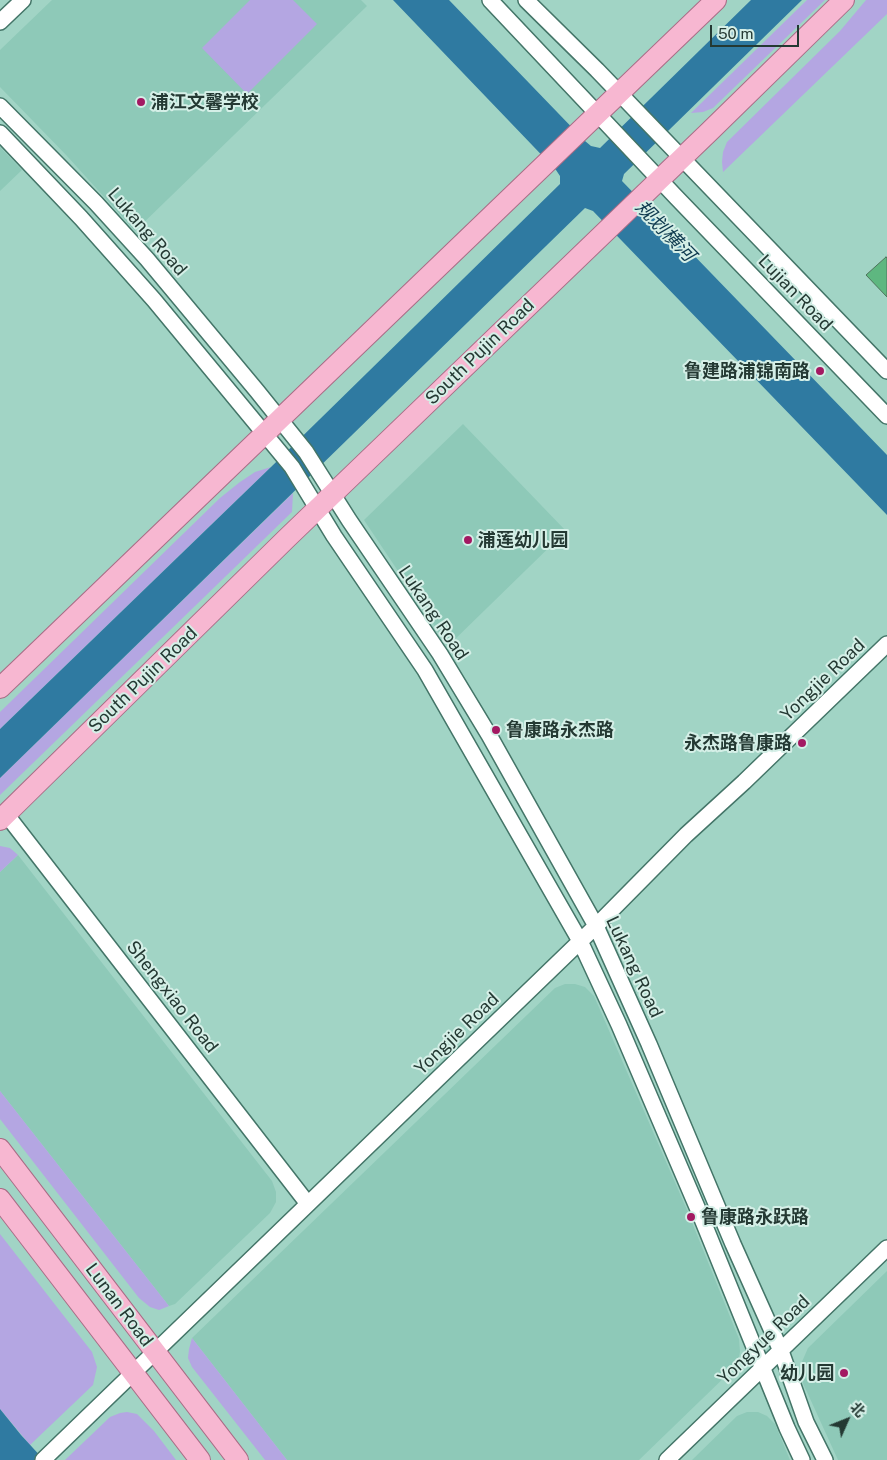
<!DOCTYPE html>
<html>
<head>
<meta charset="utf-8">
<style>
  body { margin:0 }
  #map { position:relative; width:887px; height:1460px; overflow:hidden; background:#a1d4c5; font-family:"Public Sans","Noto Sans SC",sans-serif }
  canvas { display:block }
  .north { position:absolute; left:822px; top:1395px; width:50px; height:50px; -webkit-text-stroke:4px #d5efe7; paint-order:stroke; rotate:46deg; font-size:14px; font-weight:700; line-height:20px; text-align:center; color:#243933 }
  .north::after { content:''; display:block; margin:auto; width:18px; height:22px; background:#243933; clip-path:polygon(50% 0,100% 100%,50% 72%,0 100%) }
  .scale { position:absolute; left:710px; top:25px; width:89px; height:22px; box-sizing:border-box; border:2px solid #243933; border-top:0; padding-left:6px; font-size:15px; line-height:18px; white-space:nowrap; color:#243933; -webkit-text-stroke:4px #d5efe7; paint-order:stroke }
</style>
</head>
<body>
<div id="map">
<canvas width="887" height="1460"></canvas>
<div class="north">北</div>
<div class="scale">50 m</div>
</div>
<script>
const c = document.querySelector('canvas').getContext('2d');
c.lineJoin = 'round';
function paint(path, color) {
  c.fillStyle = color;
  c.fill(path, 'evenodd');
}
function toPath(rows) {
  const path = new Path2D();
  for (const r of rows) {
    path.moveTo(r[0], r[1]);
    for (let i = 2; i < r.length; i += 2) path.lineTo(r[i], r[i + 1]);
  }
  return path;
}
function trace(path, color, width, dash) {
  c.strokeStyle = color;
  c.lineWidth = width;
  c.lineCap = dash ? 'butt' : 'round';
  c.setLineDash(dash || []);
  c.stroke(path);
}
function drawText(font, color, halo, rows, align = 'center') {
  c.font = font + ' "Public Sans","Noto Sans SC",sans-serif';
  c.lineWidth = 4;
  c.setLineDash([]);
  c.textBaseline = 'middle';
  c.strokeStyle = halo;
  c.fillStyle = color;
  for (const [text, x, y, turn = 0] of rows) {
    c.save();
    c.translate(x, y);
    c.rotate((+turn || 0) * Math.PI / 180);
    c.textAlign = isNaN(turn) ? turn : align;
    if (halo) c.strokeText(text, 0, 0);
    c.fillText(text, 0, 0);
    c.restore();
  }
}
paint(toPath([
  [52,0,361,0,367,6,135,231,67,156,0,87,0,50],
  [0,147,22,170,0,191],
  [463,424,566,531,448,646,364,520],
  [18,855,272,1181,276,1192,276,1202,270,1213,175,1304,169,1306,0,1091,0,872],
  [565,984,575,984,585,987,594,996,687,1210,739,1339,740,1352,738,1361,731,1371,639,1460,287,1460,192,1338,555,988],
  [887,1271,887,1460,838,1460,802,1381,801,1364,808,1348],
  [747,1412,758,1412,767,1416,775,1424,790,1460,692,1460,737,1416]
]), '#8ec9b8');
paint(toPath([
  [250,0,293,0,317,24,247,94,202,48],
  [807,0,825,0,713,108,703,112,691,113],
  [866,0,887,0,887,14,723,172,722,162,723,152,727,142,840,31],
  [271,467,0,729,0,712,220,498,240,482,255,472],
  [293,493,292,512,0,795,0,778],
  [0,846,10,848,18,855,0,872],
  [0,1091,169,1306,159,1310,150,1307,139,1298,0,1119],
  [0,1234,92,1352,97,1367,93,1385,30,1445,0,1409],
  [192,1338,287,1460,265,1460,192,1367,188,1358,189,1349],
  [127,1412,137,1414,154,1431,176,1460,65,1460,110,1417,120,1413]
]), '#b4a6e2');
paint(toPath([
  [393,0,449,0,585,141,591,146,600,148,751,0,802,0,624,174,622,181,887,455,887,515,593,211,585,208,0,778,0,729,271,467,560,184,560,176,556,170],
  [0,1409,21,1435,44,1460,0,1460]
]), '#2f7aa1');
const building = toPath([
  [886,257,887,258,887,297,866,275,886,257]
]);
paint(building, '#5eb780');
trace(building, '#4f745c', 1);
const minor = toPath([
  [490,0,676,197,887,416],
  [526,0,597,70,887,371],
  [0,22,23,0],
  [0,106,96,203,147,259,257,391,306,452,349,520,440,654,489,735,596,926,649,1044,733,1244,781,1351,806,1422,825,1460],
  [0,133,81,218,154,300,292,467,334,536,425,670,580,941,619,1025,700,1214,787,1428,802,1460],
  [6,814,308,1204],
  [43,1460,596,926,686,835,744,782,887,644],
  [667,1460,887,1248]
]);
const major = toPath([
  [0,688,716,0],
  [0,820,286,539,709,132,844,0],
  [0,1149,238,1460],
  [0,1199,200,1460]
]);
trace(minor, '#447568', 18);
trace(major, '#a96c86', 22);
trace(minor, '#fff', 15);
trace(major, '#f7b7d1', 20);
for (const [x, y, r, color] of [
  [141,102,5,"#a31962"],
  [820,371,5,"#a31962"],
  [468,540,5,"#a31962"],
  [496,730,5,"#a31962"],
  [802,743,5,"#a31962"],
  [691,1217,5,"#a31962"],
  [844,1373,5,"#a31962"]
]) {
  const dot = new Path2D();
  dot.arc(x, y, r, 0, 2 * Math.PI);
  c.fillStyle = color;
  c.fill(dot);
  trace(dot, '#d5efe7', 2);
}
drawText('bold 18px', '#243933', '#d5efe7', [
  ["浦江文馨学校",151,102],
  ["鲁建路浦锦南路",810,371,"right"],
  ["浦莲幼儿园",478,540],
  ["鲁康路永杰路",506,730],
  ["永杰路鲁康路",792,743,"right"],
  ["鲁康路永跃路",701,1217],
  ["幼儿园",834,1373,"right"]
], 'left');
drawText('18px', '#243933', '#d5efe7', [
  ["Lukang Road",147,232,49],
  ["Lujian Road",795,293,46],
  ["South Pujin Road",480,352,-44],
  ["Lukang Road",433,613,56],
  ["South Pujin Road",143,680,-44],
  ["Yongjie Road",823,680,-44],
  ["Lukang Road",634,967,65],
  ["Shengxiao Road",172,997,52],
  ["Yongjie Road",457,1034,-44],
  ["Lunan Road",119,1305,53],
  ["Yongyue Road",764,1340,-44]
]);
drawText('italic 19px', '#0e394e', '#d5efe7', [
  ["规划横河",665,231,46]
]);
</script>
</body>
</html>
